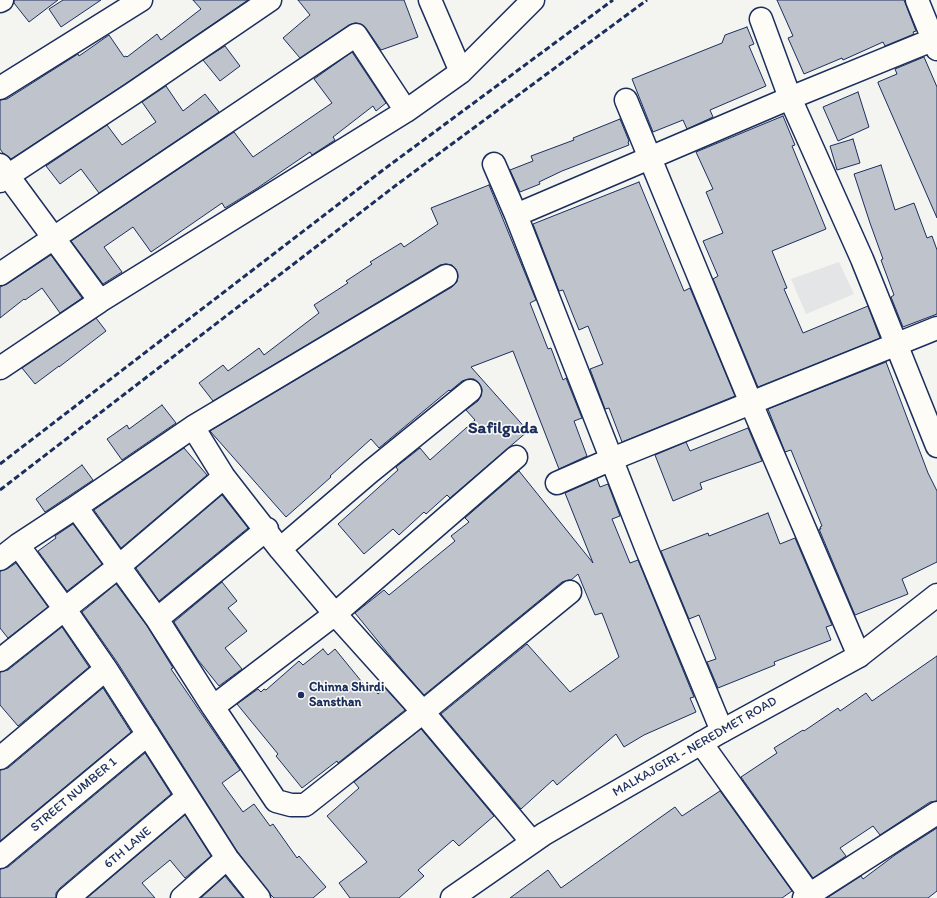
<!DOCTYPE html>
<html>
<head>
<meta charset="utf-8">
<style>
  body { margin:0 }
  canvas { display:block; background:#f4f4f1 }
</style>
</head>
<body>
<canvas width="937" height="898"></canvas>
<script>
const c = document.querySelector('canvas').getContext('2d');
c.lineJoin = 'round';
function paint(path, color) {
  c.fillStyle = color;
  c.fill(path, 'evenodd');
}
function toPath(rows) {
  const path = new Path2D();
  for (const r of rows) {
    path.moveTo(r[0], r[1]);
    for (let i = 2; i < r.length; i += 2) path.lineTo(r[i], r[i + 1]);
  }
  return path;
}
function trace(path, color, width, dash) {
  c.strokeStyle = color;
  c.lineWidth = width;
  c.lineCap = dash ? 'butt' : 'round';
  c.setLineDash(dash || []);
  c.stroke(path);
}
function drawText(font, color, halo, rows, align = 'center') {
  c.font = font + ' Itim,sans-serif';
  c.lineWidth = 3;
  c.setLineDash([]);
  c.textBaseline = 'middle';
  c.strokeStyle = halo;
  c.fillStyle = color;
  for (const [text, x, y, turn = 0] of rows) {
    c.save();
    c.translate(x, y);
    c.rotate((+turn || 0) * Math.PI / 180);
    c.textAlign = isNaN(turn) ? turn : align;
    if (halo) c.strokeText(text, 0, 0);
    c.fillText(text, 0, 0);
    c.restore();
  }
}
paint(toPath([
  [839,262,854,294,806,314,791,279]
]), '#e4e5e6');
const building = toPath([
  [14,0,58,0,29,22,14,3,14,0],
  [63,0,101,0,61,27,49,9,63,0],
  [193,0,248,0,125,84,11,159,3,153,0,149,0,100,7,99,78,54,79,56,109,35,124,57,126,56,127,57,157,34,161,40,201,9,193,0],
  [298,0,404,0,418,37,381,50,366,28,361,24,355,23,349,25,300,58,283,38,310,15,298,0],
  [777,0,904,0,916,31,913,32,914,34,885,46,883,42,843,60,842,58,804,74,788,38,793,36,777,0],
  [747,27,754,44,749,46,766,86,710,110,713,117,687,129,683,120,653,132,632,79,722,43,725,35,747,27],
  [225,46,240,66,220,81,203,60,225,46],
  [352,52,386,103,376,111,373,106,333,137,335,140,312,155,310,152,256,189,225,208,222,203,151,252,133,227,104,247,122,272,103,284,71,241,234,132,253,157,332,103,314,79,352,52],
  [924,57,937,87,937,218,878,83,878,82,897,74,895,69,924,57],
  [166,86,183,111,205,94,219,112,99,193,81,169,60,184,46,166,107,125,122,145,156,122,142,102,166,86],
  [858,92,869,127,838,141,823,107,858,92],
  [783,116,795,145,792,146,826,229,772,251,787,288,784,289,803,333,868,306,880,338,758,387,713,279,718,276,703,241,723,233,706,192,713,189,696,152,783,116],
  [620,119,629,141,628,142,629,145,562,171,539,182,540,184,520,192,510,170,533,161,531,156,574,140,573,138,620,119],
  [853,139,860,163,837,170,830,146,853,139],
  [881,165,895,210,914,203,927,238,932,236,937,250,937,314,903,327,891,297,894,295,881,260,883,259,870,223,854,174,881,165],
  [639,182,684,291,690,288,735,396,622,442,609,408,605,409,590,369,603,364,588,326,579,330,563,290,559,291,533,224,639,182],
  [489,185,536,300,530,303,548,349,551,348,563,380,566,378,582,418,574,421,587,456,559,469,513,351,471,367,528,431,450,498,447,495,426,514,424,512,399,535,393,529,364,554,338,524,398,470,396,467,420,448,430,460,475,420,466,410,478,401,481,396,482,389,479,383,474,379,468,379,462,381,450,391,449,390,379,448,371,439,330,476,331,477,286,517,210,431,452,287,457,282,458,276,456,269,452,265,446,264,440,265,213,401,199,383,223,365,228,371,259,348,264,355,319,313,314,305,348,283,346,281,372,264,370,262,401,243,404,247,438,224,431,208,489,185],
  [51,255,82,298,60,313,42,288,25,300,24,299,0,318,0,287,7,284,51,255],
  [96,318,106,331,59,367,59,366,35,384,22,368,96,318],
  [886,362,928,473,937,491,937,562,902,579,908,594,855,615,819,529,821,529,820,527,822,526,791,450,785,452,768,409,886,362],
  [162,405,176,423,122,460,107,439,127,425,129,429,162,405],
  [748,428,762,461,700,483,702,489,673,501,655,455,686,442,690,451,748,428],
  [184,448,207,475,121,548,94,510,184,448],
  [82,465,93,480,45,512,36,499,82,465],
  [519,471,593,563,565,493,597,479,600,487,608,484,620,516,612,519,630,563,638,560,694,697,690,698,696,712,644,735,624,747,616,734,557,785,553,780,521,809,441,714,527,644,570,692,619,657,602,613,595,615,578,574,571,580,568,580,562,582,424,695,395,662,355,613,384,590,389,595,455,541,451,536,469,522,465,518,519,471],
  [222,495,248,528,159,601,136,568,222,495],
  [768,513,780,544,795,538,832,625,826,627,831,640,774,662,775,665,718,688,707,662,716,659,699,615,689,619,661,551,708,533,709,536,768,513],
  [73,524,102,564,67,591,38,551,56,538,55,536,73,524],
  [16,563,48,607,8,638,0,628,0,571,7,569,16,563],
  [222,582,237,601,228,608,247,631,225,648,242,669,219,686,198,660,174,622,222,582],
  [116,584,147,626,173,668,171,669,240,770,222,783,243,812,254,804,270,826,273,824,297,858,299,856,326,887,313,898,274,898,270,894,237,851,117,662,82,612,116,584],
  [62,627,89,667,18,726,0,705,0,672,8,670,62,627],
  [323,649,328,655,335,649,366,687,370,684,378,694,385,688,405,710,338,763,337,761,302,788,276,756,278,754,237,704,258,689,261,692,264,689,266,690,299,661,303,665,323,649],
  [937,656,937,801,930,802,880,835,873,826,840,848,846,856,813,878,741,777,777,753,774,748,803,730,804,731,838,708,840,711,866,693,872,701,937,656],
  [103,688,131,732,0,841,0,770,8,768,103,688],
  [421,729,494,816,459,846,453,840,418,870,424,876,399,898,350,898,339,883,367,862,327,816,359,788,354,782,421,729],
  [145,753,171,794,60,888,56,893,56,898,0,898,0,869,8,867,145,753],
  [720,791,792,891,782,898,510,898,548,870,561,888,675,807,682,816,720,791],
  [185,815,211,856,185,878,170,860,142,883,155,898,87,898,185,815],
  [937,828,937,891,928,898,827,898,861,876,863,879,895,855,937,828],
  [225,876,243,898,201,898,225,876]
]);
paint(building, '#bfc3cc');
trace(building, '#1b2f5e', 1);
const street = toPath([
  [430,0,461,72],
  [917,0,937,49],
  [0,1,2,0],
  [761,19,790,98,862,259,937,446],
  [0,88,141,0],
  [626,100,751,403,859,656],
  [494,164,516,215,647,550,722,731],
  [0,165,100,301],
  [0,181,132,94,270,0],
  [516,215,790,98,937,38],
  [0,274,356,35,406,111],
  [0,368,100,301,406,111,461,72,533,0],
  [193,427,224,477,280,549,335,614,423,712,532,842],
  [557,483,612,459,937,328],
  [76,507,157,619,213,707,276,801,291,805,305,805,423,712,570,592],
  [18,545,64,608,106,669,227,858,259,898],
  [280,549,370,472,470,391],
  [0,559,18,545,76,507,193,427,446,276],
  [157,619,267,529],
  [0,660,118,567,224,477],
  [213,707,335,614,516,457],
  [701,743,812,898],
  [0,758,106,669],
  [0,857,148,734],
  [68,898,187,797],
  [182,898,227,858],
  [804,898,937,813]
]);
const secondary = toPath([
  [452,898,544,834,722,731,859,656,937,595]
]);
trace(street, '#1b2f5e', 25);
trace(secondary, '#1b2f5e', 25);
trace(street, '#fdfcf7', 22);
trace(secondary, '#fdfcf7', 22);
trace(toPath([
  [0,464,383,170,613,0],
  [0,490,395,186,647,0]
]), '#1b2f5e', 3, [6, 3]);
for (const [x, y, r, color] of [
  [301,695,4,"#1b2f5e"]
]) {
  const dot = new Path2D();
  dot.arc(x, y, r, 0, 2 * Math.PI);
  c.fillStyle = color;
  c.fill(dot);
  trace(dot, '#fdfcf7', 1.5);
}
drawText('bold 13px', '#1b2f5e', '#fdfcf7', [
  ["Chinna Shirdi",309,688],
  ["Sansthan",309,703]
], 'left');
drawText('13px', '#1b2f5e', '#fdfcf7', [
  ["MALKAJGIRI - NEREDMET ROAD",695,747,-30],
  ["STREET NUMBER 1",74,795,-40],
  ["6TH LANE",128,848,-40]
]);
drawText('bold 17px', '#1b2f5e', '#fdfcf7', [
  ["Safilguda",503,429]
]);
</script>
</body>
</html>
